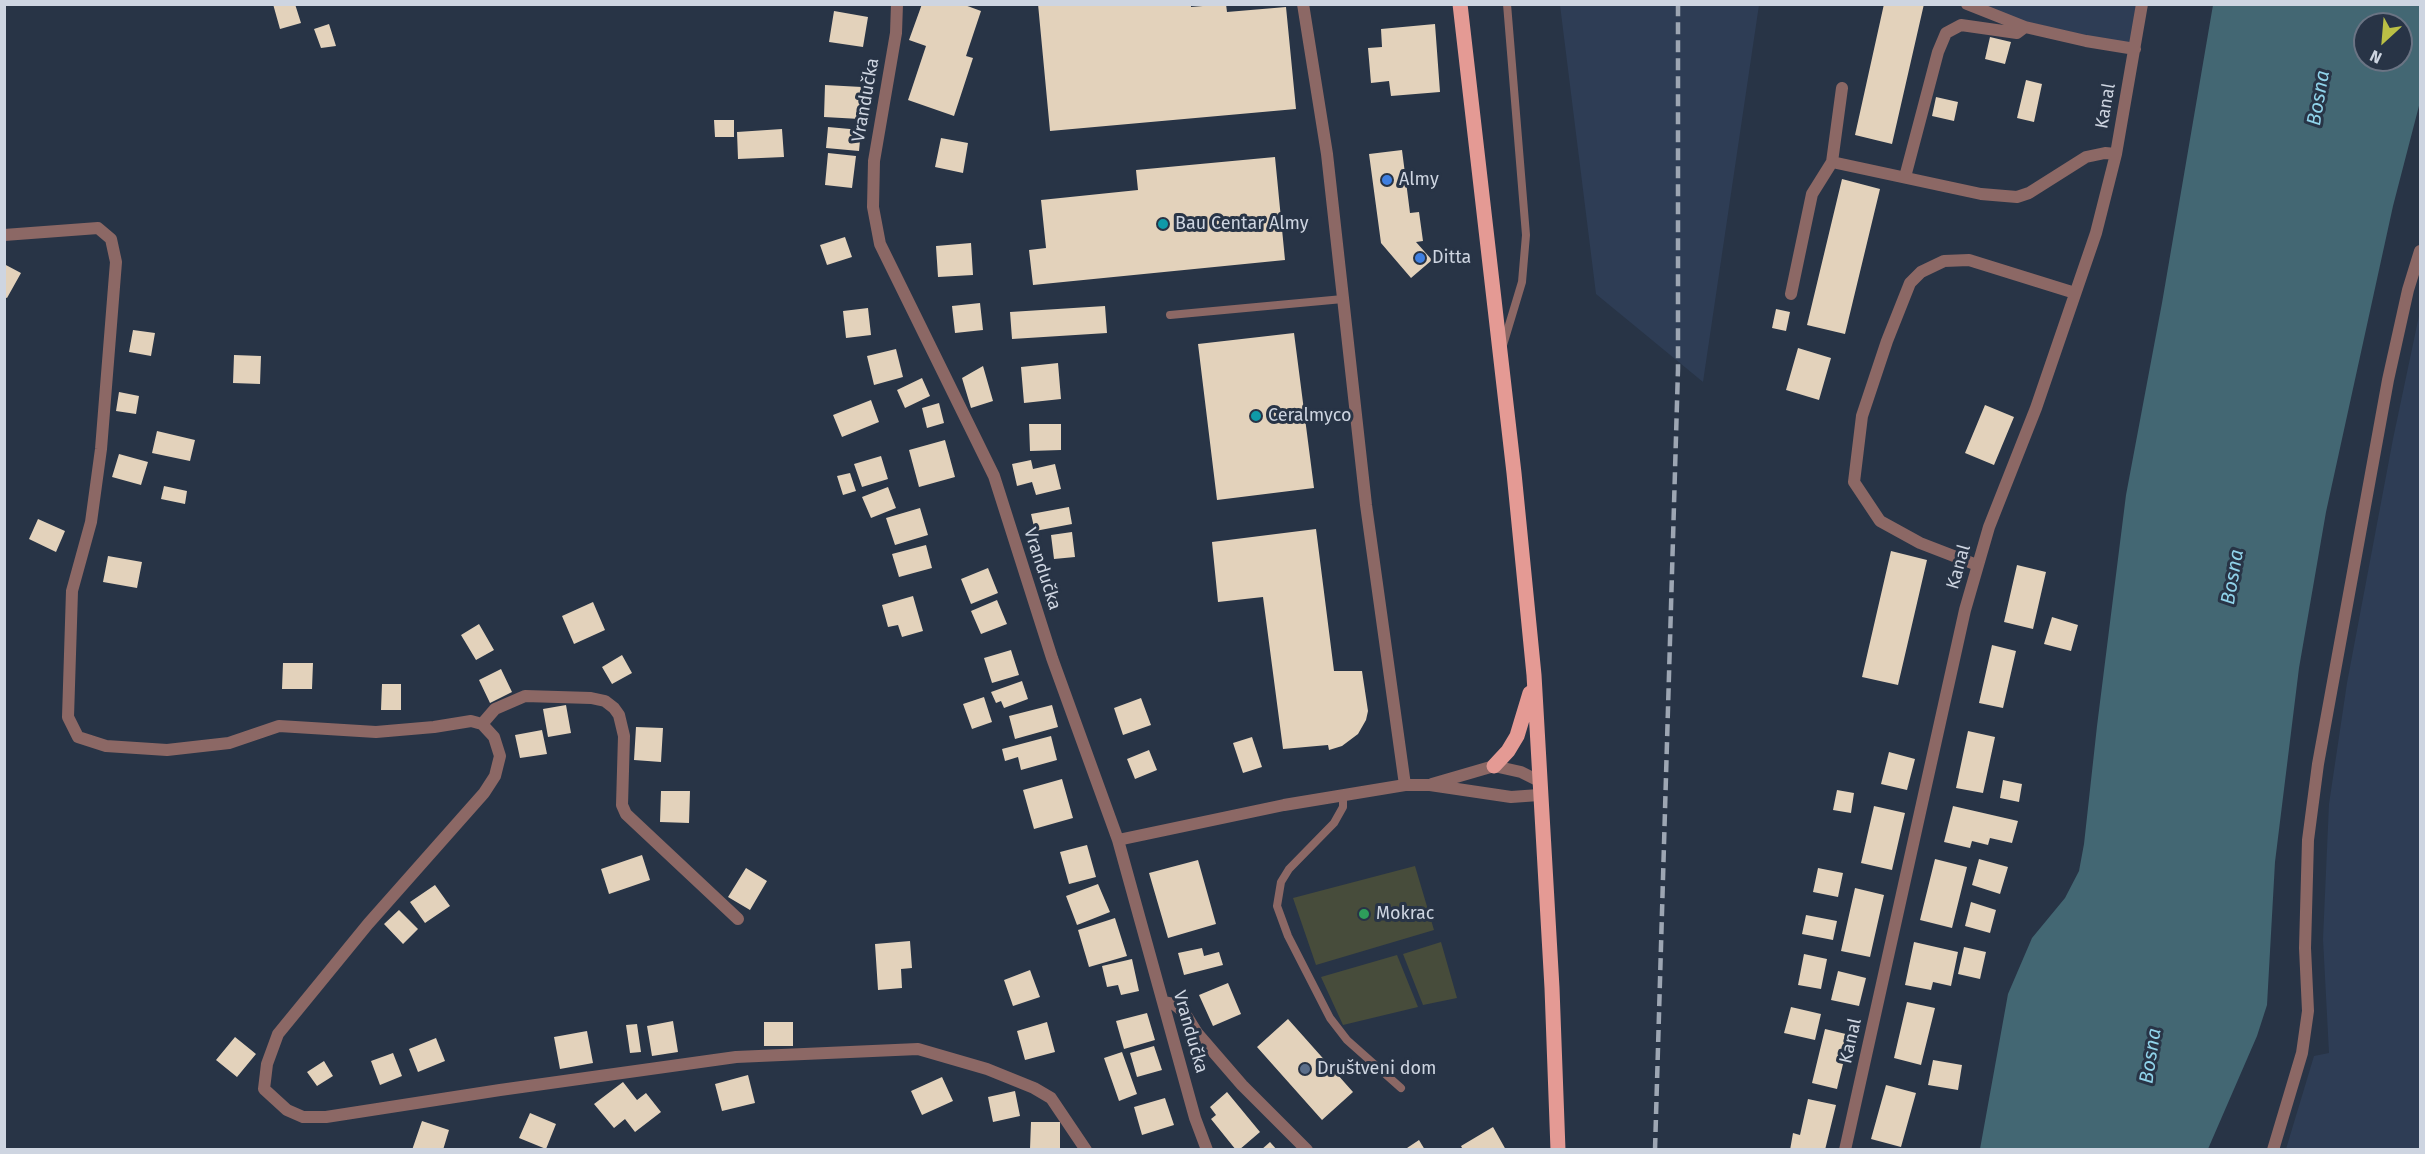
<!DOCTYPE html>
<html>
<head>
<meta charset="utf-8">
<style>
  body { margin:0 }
  #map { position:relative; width:2425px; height:1154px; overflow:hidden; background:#283446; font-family:"Fira Sans",sans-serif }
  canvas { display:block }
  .frame { position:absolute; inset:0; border:6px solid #ced5e1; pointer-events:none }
  .north { position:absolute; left:2353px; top:12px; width:60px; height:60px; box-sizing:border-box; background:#283446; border:2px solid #6a7484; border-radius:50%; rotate:206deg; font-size:16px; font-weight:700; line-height:24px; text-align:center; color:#ced5e1 }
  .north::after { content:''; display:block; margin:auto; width:21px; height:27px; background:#bbc045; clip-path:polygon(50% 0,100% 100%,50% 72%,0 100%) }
</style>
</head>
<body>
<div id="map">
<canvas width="2425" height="1154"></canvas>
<div class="frame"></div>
<div class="north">N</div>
</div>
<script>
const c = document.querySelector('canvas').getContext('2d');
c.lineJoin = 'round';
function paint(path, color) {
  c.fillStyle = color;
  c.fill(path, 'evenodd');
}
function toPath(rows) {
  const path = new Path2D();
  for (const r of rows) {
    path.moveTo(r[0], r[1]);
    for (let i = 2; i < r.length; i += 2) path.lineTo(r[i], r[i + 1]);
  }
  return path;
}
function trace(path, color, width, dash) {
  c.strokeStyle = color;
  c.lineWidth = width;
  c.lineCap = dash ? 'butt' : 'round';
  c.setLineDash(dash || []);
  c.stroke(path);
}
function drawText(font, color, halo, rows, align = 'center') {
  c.font = font + ' "Fira Sans",sans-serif';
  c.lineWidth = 6;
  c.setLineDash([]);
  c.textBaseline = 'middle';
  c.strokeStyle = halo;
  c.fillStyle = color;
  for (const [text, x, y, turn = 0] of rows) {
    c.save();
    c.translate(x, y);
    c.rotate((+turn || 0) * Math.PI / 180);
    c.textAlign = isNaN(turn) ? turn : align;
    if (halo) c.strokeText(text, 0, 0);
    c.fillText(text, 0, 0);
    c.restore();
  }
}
paint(toPath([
  [1560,5,1759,5,1703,382,1596,294],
  [1967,5,2140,5,2135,49,2086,41],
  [2420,311,2420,1149,2286,1149,2314,1056,2329,1053,2323,939,2329,804,2347,683,2393,439]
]), '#2e3d55');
paint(toPath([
  [1415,866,1434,930,1316,965,1293,898],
  [1441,942,1457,998,1423,1005,1403,954],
  [1397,955,1418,1007,1343,1025,1321,977]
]), '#474c3b');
paint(toPath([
  [2213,5,2420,5,2420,102,2393,206,2326,512,2299,668,2275,862,2267,1005,2257,1036,2208,1149,1980,1149,2008,994,2032,938,2065,898,2079,871,2084,844,2097,726,2126,495,2162,303],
  [2365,24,2401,24,2401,60,2365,60]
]), '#436773');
paint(toPath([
  [273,4,295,4,301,23,280,29],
  [922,4,962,4,981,11,966,56,973,58,954,116,908,100,926,46,909,40],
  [1038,4,1191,4,1191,7,1226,4,1227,12,1286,7,1296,109,1050,131],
  [1884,4,1924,4,1892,144,1855,135],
  [834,11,868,17,863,47,829,42],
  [329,24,336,46,321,48,314,29],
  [1435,24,1440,92,1391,96,1389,81,1371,83,1368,48,1382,47,1381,29],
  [1990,37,2011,42,2005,64,1985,59],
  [2026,80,2042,84,2034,122,2017,118],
  [825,85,862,87,860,119,824,117],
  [1936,97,1958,102,1954,121,1932,116],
  [714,120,734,120,734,137,715,137],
  [828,127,861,130,859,151,826,148],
  [782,129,784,157,738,159,737,132],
  [941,138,968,143,963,173,935,167],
  [1402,150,1410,213,1419,212,1423,241,1416,242,1432,260,1411,278,1381,243,1369,154],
  [828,153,856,156,852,188,825,185],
  [1275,157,1285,260,1033,285,1029,250,1046,248,1041,200,1138,190,1136,170],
  [1842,179,1880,189,1845,334,1807,325],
  [845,237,852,257,827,265,820,245],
  [971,243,973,275,938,277,936,246],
  [4,264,21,273,7,298,4,297],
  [980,303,983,330,955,333,952,306],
  [1105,306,1107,333,1012,339,1010,312],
  [868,308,871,335,846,338,843,311],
  [1776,309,1790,312,1786,331,1772,328],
  [133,330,155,333,151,356,129,352],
  [1294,333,1314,488,1217,500,1198,344],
  [1798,348,1831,358,1819,400,1786,390],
  [896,349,903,377,874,385,867,356],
  [234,355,261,356,260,384,233,383],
  [1058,363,1061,399,1024,403,1021,367],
  [983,366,993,401,971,408,962,378],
  [922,378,930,396,905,408,897,390],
  [119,392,139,396,136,414,116,411],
  [871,400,879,422,842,437,833,415],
  [939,403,944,423,927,428,922,408],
  [1985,405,2014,417,1994,465,1965,453],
  [1029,424,1061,424,1061,450,1030,451],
  [157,431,195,440,190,461,152,453],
  [945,440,955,477,919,487,909,450],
  [119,454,148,462,141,485,112,477],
  [881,456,888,479,862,487,854,464],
  [1031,460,1033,469,1055,464,1061,489,1036,495,1032,482,1017,486,1012,464],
  [850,473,856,491,843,495,837,476],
  [164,486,187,491,185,504,161,499],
  [888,487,896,508,871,518,862,497],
  [1069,507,1072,524,1035,531,1031,514],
  [920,508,928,535,895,545,886,518],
  [38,519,65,531,56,552,29,539],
  [1316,529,1334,671,1362,671,1368,711,1366,720,1358,734,1342,746,1329,750,1328,745,1283,749,1263,597,1218,602,1212,542],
  [1072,532,1075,557,1054,559,1051,535],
  [926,545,932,568,899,577,892,554],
  [1891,551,1927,560,1898,685,1862,677],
  [108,556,142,562,137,588,103,582],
  [2017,565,2046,572,2033,629,2004,622],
  [988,568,998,593,971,604,961,579],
  [913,596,923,631,902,637,898,625,888,627,882,605],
  [997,600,1007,624,981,634,971,611],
  [593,602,605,630,574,644,562,616],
  [2052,617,2078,625,2071,651,2044,644],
  [479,624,494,650,476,660,461,635],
  [1992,645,2016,651,2003,708,1979,703],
  [1011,650,1019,675,992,683,984,658],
  [622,655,632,673,612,684,602,667],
  [283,663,313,663,312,689,282,689],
  [501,669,512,692,490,703,479,680],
  [1022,681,1028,699,1004,708,1001,701,996,703,991,692],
  [382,684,401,684,401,710,381,710],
  [984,697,992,722,972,729,963,704],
  [1141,698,1151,725,1123,735,1114,708],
  [566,705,571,733,548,737,543,709],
  [1052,705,1058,727,1015,739,1009,716],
  [636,727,663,728,661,762,634,760],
  [542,730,547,754,520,758,515,735],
  [1968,731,1995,737,1983,793,1956,788],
  [1051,736,1057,760,1021,770,1018,757,1005,761,1002,749],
  [1252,737,1262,767,1243,773,1233,743],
  [1149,750,1157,770,1135,779,1127,759],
  [1889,752,1915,759,1907,790,1881,784],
  [1062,779,1073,818,1034,829,1023,790],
  [2003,780,2022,784,2019,802,2000,798],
  [1837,790,1854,793,1851,813,1833,810],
  [661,791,690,791,689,823,660,822],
  [1874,806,1905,813,1892,870,1861,863],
  [1953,806,2018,821,2012,843,1990,838,1988,845,1972,841,1970,848,1944,842],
  [1087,845,1096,877,1069,884,1060,852],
  [642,855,650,880,609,894,601,869],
  [1935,859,1967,867,1952,928,1920,920],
  [1979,859,2008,867,2000,894,1972,885],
  [1198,860,1216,924,1168,938,1149,873],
  [746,868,767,881,750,910,728,897],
  [1818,868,1843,873,1838,897,1813,892],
  [1098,884,1110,912,1077,925,1066,896],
  [435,885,450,906,425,923,410,902],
  [1855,888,1884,895,1870,957,1841,951],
  [1971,902,1996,910,1990,933,1965,926],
  [399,910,418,929,403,944,384,924],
  [1806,915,1837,921,1833,940,1802,934],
  [1115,918,1127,956,1089,967,1078,930],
  [910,941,912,968,901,969,902,988,878,990,875,944],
  [1914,942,1958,952,1951,986,1933,982,1931,990,1905,985],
  [1964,947,1986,952,1980,979,1958,974],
  [1202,948,1204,956,1219,952,1223,965,1184,975,1178,953],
  [1804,954,1827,959,1821,989,1798,985],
  [1132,959,1139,991,1121,995,1118,985,1107,987,1102,966],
  [1030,970,1040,997,1013,1006,1004,980],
  [1838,971,1866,978,1859,1006,1831,1000],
  [1228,983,1241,1014,1213,1026,1199,995],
  [1907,1002,1935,1008,1921,1065,1894,1058],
  [1791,1007,1821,1014,1815,1040,1784,1033],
  [1147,1013,1155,1040,1124,1049,1116,1021],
  [1288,1019,1353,1092,1322,1120,1257,1047],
  [673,1021,678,1052,652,1056,647,1026],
  [764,1022,793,1022,793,1046,764,1046],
  [1047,1022,1055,1052,1025,1060,1017,1031],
  [637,1024,641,1052,630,1053,626,1025],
  [1825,1029,1850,1035,1837,1089,1812,1083],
  [587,1031,593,1063,560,1069,554,1037],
  [235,1037,256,1054,237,1077,216,1060],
  [436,1038,445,1061,418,1072,409,1049],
  [1154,1046,1162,1070,1137,1077,1130,1053],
  [1122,1052,1137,1094,1119,1101,1104,1058],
  [393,1053,402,1076,380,1085,371,1061],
  [1933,1060,1962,1065,1958,1090,1928,1085],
  [324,1061,333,1076,317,1086,307,1072],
  [748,1075,755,1103,722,1111,715,1084],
  [942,1077,953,1101,922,1115,911,1091],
  [623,1082,637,1100,646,1093,661,1112,635,1132,625,1119,614,1128,594,1104],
  [1886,1085,1916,1093,1901,1147,1871,1139],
  [1015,1091,1020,1116,993,1122,988,1097],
  [1227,1092,1260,1132,1239,1150,1236,1150,1211,1119,1216,1115,1210,1107],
  [1165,1098,1174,1125,1142,1135,1134,1107],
  [1808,1099,1836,1105,1825,1150,1790,1150,1793,1133,1800,1135],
  [530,1113,556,1124,546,1149,519,1138],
  [422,1121,449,1130,443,1150,412,1150],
  [1031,1122,1060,1122,1060,1149,1030,1149],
  [1493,1127,1506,1150,1463,1150,1461,1146],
  [1419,1140,1425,1150,1404,1150],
  [1270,1142,1277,1150,1261,1150]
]), '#e3d2bb');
trace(toPath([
  [1170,315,1343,299],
  [1503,345,1522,282,1526,235,1507,4],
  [1343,795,1343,807,1334,823,1289,869,1281,882,1277,906,1288,936,1330,1018,1347,1040,1401,1088]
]), '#8c6865', 8);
trace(toPath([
  [897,4,896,33,874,161,873,207,880,244,994,476,1052,658,1118,840,1195,1118,1207,1150],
  [1303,4,1327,154,1366,505,1405,785],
  [1967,4,2025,27,2086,41,2135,49],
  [1832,162,1981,194,2017,197,2029,193,2086,157,2105,153,2116,154],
  [1905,177,1938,52,1946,33,1961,25,2017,33,2025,27],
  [4,235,98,228,111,239,116,262,101,449,91,522,72,591,68,717,78,737,106,746,167,750,229,743,279,726,376,732,434,727,471,721,482,724,494,737,500,756,495,776,484,793,368,924,278,1034,267,1064,264,1089,287,1110,303,1117,326,1117,500,1090,736,1057,918,1049,987,1069,1034,1088,1051,1098,1086,1150],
  [1791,294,1812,194,1832,162,1842,88],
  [1977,565,1920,543,1880,521,1854,482,1862,416,1887,341,1910,283,1921,272,1944,261,1969,260,2075,293],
  [482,724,495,709,525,696,591,698,605,701,614,708,619,715,624,736,622,805,626,814,738,919],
  [1432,784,1494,766,1521,772,1539,781],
  [1118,840,1284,805,1405,785,1430,785,1511,797,1539,795],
  [1163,1002,1174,1004,1184,1012,1197,1033,1242,1085,1307,1150],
  [1845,1150,1965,610,1989,527,2036,408,2096,233,2116,154,2142,4],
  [2273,1150,2302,1053,2308,1011,2305,948,2308,840,2318,764,2388,380,2408,290,2420,251]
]), '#8c6865', 12);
trace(toPath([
  [1460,4,1514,473,1534,675,1552,988,1558,1150],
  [1494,766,1508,751,1517,736,1530,693]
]), '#e49a94', 15);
trace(toPath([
  [1655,1150,1678,369,1678,4]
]), '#9da6b3', 4.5, [12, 6]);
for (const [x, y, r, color] of [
  [1387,180,6,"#3f7fe0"],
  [1163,224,6,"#0f9aa8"],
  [1420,258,6,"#3f7fe0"],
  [1256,416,6,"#0f9aa8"],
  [1364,914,6,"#2e9e5b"],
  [1305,1069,6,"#5c6f8a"]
]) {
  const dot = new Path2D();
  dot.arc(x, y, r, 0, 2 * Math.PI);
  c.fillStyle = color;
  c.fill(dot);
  trace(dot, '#283446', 2);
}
drawText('18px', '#ced5e1', '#283446', [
  ["Vrandučka",866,100,-80],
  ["Kanal",2106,106,-80],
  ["Kanal",1959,567,-74],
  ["Vrandučka",1042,569,72],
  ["Vrandučka",1190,1032,74],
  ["Kanal",1851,1041,-77]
]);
drawText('18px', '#ced5e1', '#283446', [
  ["Almy",1399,180],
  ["Bau Centar Almy",1175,224],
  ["Ditta",1432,258],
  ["Ceralmyco",1268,416],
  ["Mokrac",1376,914],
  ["Društveni dom",1317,1069]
], 'left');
drawText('italic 20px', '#90d3ea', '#283446', [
  ["Bosna",2319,98,-80],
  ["Bosna",2233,577,-80],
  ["Bosna",2151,1056,-81]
]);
</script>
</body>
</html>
